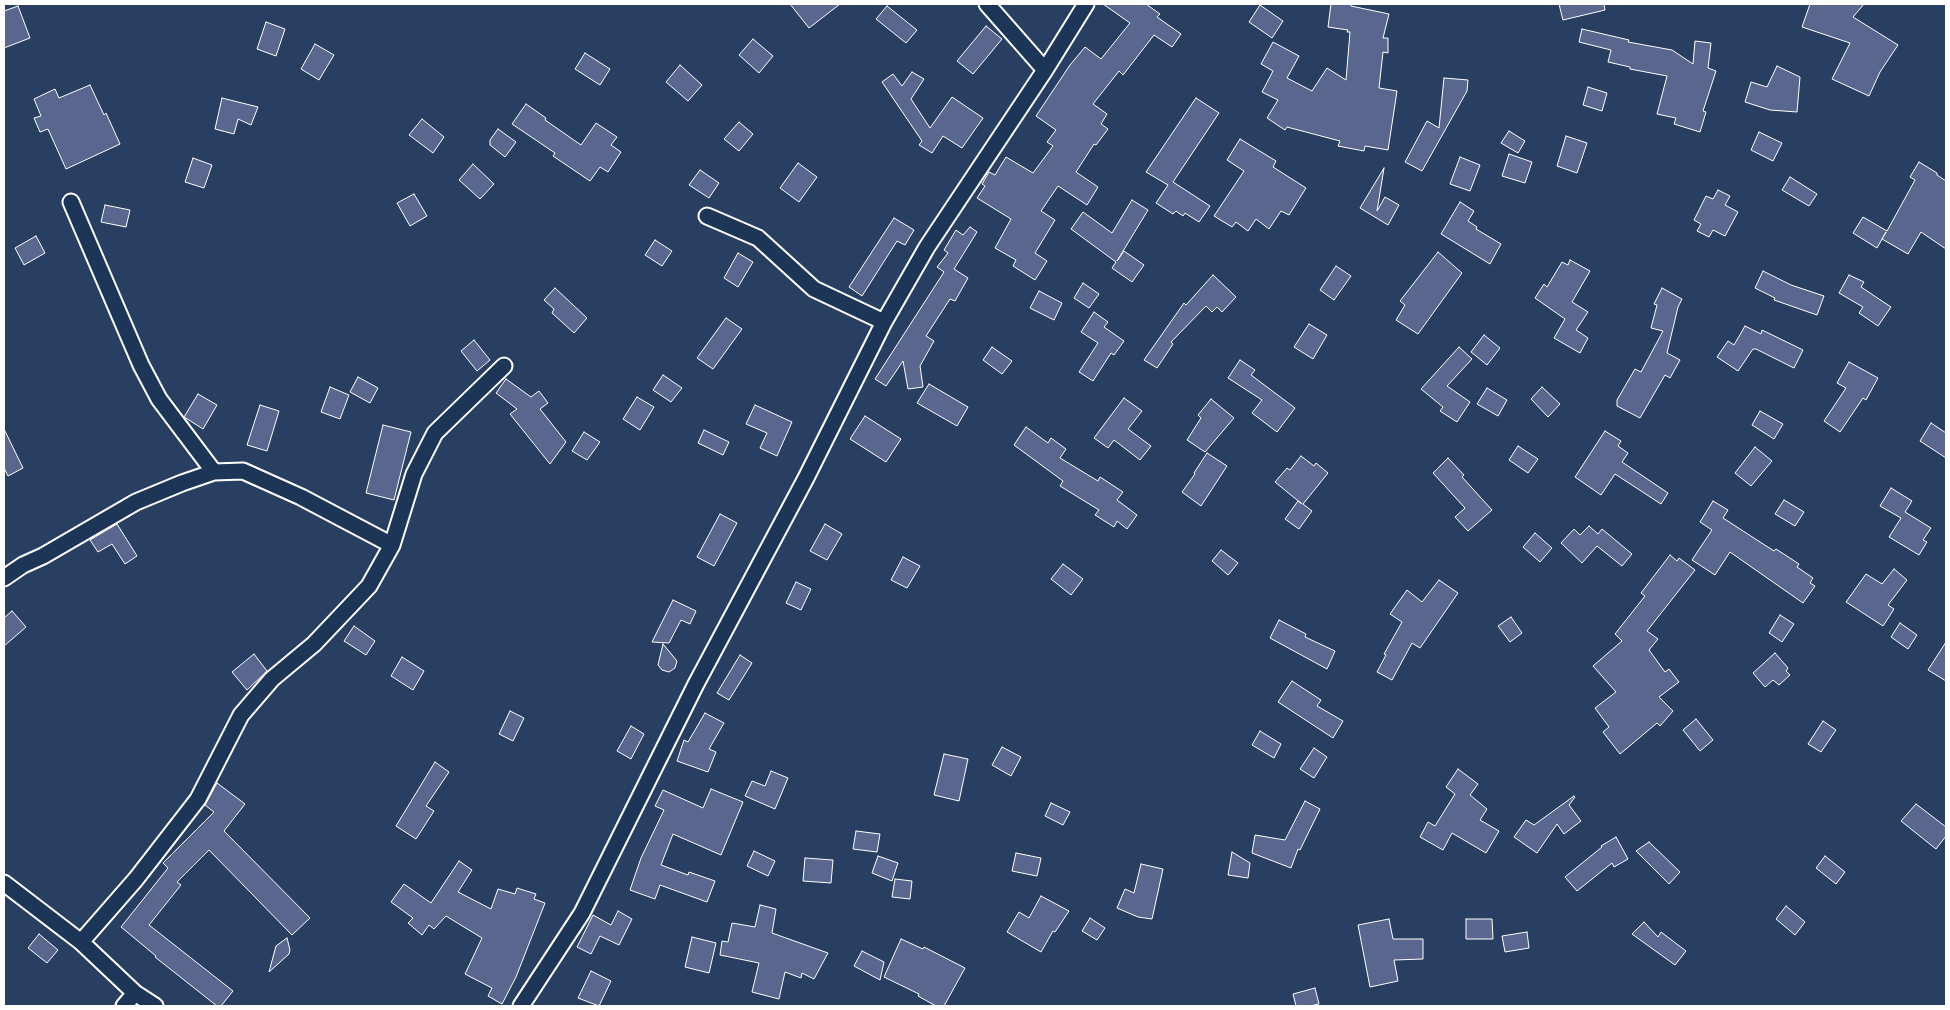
<!DOCTYPE html>
<html>
<head>
<meta charset="utf-8">
<style>
  body { margin:0 }
  #map { position:relative; width:1950px; height:1010px; overflow:hidden; background:#293f62; font-family:Sriracha,sans-serif }
  canvas { display:block }
  .frame { position:absolute; inset:0; border:5px solid #fff; pointer-events:none }
</style>
</head>
<body>
<div id="map">
<canvas width="1950" height="1010"></canvas>
<div class="frame"></div>
</div>
<script>
const c = document.querySelector('canvas').getContext('2d');
c.lineJoin = 'round';
function paint(path, color) {
  c.fillStyle = color;
  c.fill(path, 'evenodd');
}
function toPath(rows) {
  const path = new Path2D();
  for (const r of rows) {
    path.moveTo(r[0], r[1]);
    for (let i = 2; i < r.length; i += 2) path.lineTo(r[i], r[i + 1]);
  }
  return path;
}
function trace(path, color, width, dash) {
  c.strokeStyle = color;
  c.lineWidth = width;
  c.lineCap = dash ? 'butt' : 'round';
  c.setLineDash(dash || []);
  c.stroke(path);
}
const building = toPath([
  [790,4,840,4,809,28,790,4],
  [1103,4,1146,4,1160,14,1157,17,1181,34,1172,47,1154,35,1123,75,1119,71,1093,104,1107,114,1101,124,1108,129,1096,145,1094,144,1076,172,1098,187,1087,205,1058,186,1041,211,1055,220,1035,253,1047,261,1035,280,1013,266,1016,260,995,248,1011,219,977,198,985,186,982,184,989,172,995,175,1006,157,1033,173,1053,146,1047,142,1056,130,1036,116,1070,65,1085,47,1101,59,1130,23,1103,4],
  [1331,4,1351,4,1351,6,1389,14,1383,38,1388,38,1388,53,1383,52,1379,88,1397,91,1388,150,1365,146,1364,151,1338,146,1340,141,1287,127,1285,130,1267,118,1278,100,1262,92,1273,71,1261,64,1273,42,1299,56,1287,78,1312,91,1327,68,1346,80,1350,32,1347,32,1348,30,1328,27,1331,4],
  [1559,4,1604,4,1605,10,1563,20,1559,4],
  [1810,4,1864,4,1853,17,1898,45,1880,72,1869,96,1832,79,1850,43,1802,27,1810,4],
  [1260,5,1283,21,1272,38,1249,22,1260,5],
  [18,6,30,38,4,48,4,11,18,6],
  [887,6,917,30,906,43,876,19,887,6],
  [266,22,285,29,276,56,257,49,266,22],
  [986,26,1002,39,973,74,957,61,986,26],
  [1582,29,1629,40,1628,42,1672,50,1693,64,1695,41,1711,43,1708,68,1716,71,1703,111,1706,112,1700,132,1674,124,1676,118,1657,114,1667,76,1630,69,1630,67,1608,62,1611,50,1579,42,1582,29],
  [753,39,773,56,759,73,739,55,753,39],
  [315,44,334,55,319,80,301,69,315,44],
  [585,53,610,69,600,85,575,69,585,53],
  [680,65,702,85,688,101,666,82,680,65],
  [1777,66,1800,77,1797,112,1770,110,1745,102,1751,82,1767,87,1777,66],
  [912,72,924,79,911,99,930,128,952,97,983,118,962,148,943,136,932,153,919,145,922,141,882,82,893,74,902,86,912,72],
  [1444,78,1468,80,1467,91,1422,171,1405,162,1427,121,1439,128,1444,78],
  [90,85,104,115,106,113,120,144,66,169,48,129,40,132,34,118,41,116,34,99,55,89,59,98,90,85],
  [1588,87,1607,93,1602,111,1583,105,1588,87],
  [222,98,258,107,251,125,238,119,234,134,215,129,222,98],
  [1196,98,1219,113,1173,182,1210,206,1199,222,1185,213,1183,216,1176,211,1173,214,1156,203,1168,185,1146,172,1196,98],
  [526,104,546,118,545,120,581,145,596,123,617,137,611,145,621,152,608,172,600,167,590,181,553,156,555,153,512,124,526,104],
  [422,119,444,137,433,153,409,135,422,119],
  [739,122,753,134,739,151,724,139,739,122],
  [498,129,516,142,505,157,490,145,490,140,498,129],
  [1509,131,1525,141,1518,153,1501,143,1509,131],
  [1759,132,1782,143,1773,161,1751,150,1759,132],
  [1566,136,1587,143,1577,173,1557,166,1566,136],
  [1240,139,1276,161,1273,167,1306,188,1289,215,1281,211,1269,229,1256,219,1248,231,1236,222,1232,227,1214,216,1244,171,1227,160,1240,139],
  [1509,154,1532,162,1525,183,1502,176,1509,154],
  [1460,157,1480,165,1470,191,1450,184,1460,157],
  [193,158,212,165,204,188,185,182,193,158],
  [1919,162,1937,173,1937,175,1946,181,1946,249,1921,232,1908,254,1882,239,1886,232,1877,248,1853,233,1863,217,1887,231,1915,180,1910,177,1919,162],
  [798,163,817,177,799,202,780,188,798,163],
  [473,164,494,184,480,199,459,180,473,164],
  [1384,168,1377,211,1385,197,1399,205,1388,225,1360,208,1384,168],
  [700,170,719,183,709,198,689,185,700,170],
  [1790,177,1817,194,1809,206,1782,190,1790,177],
  [1718,190,1730,196,1725,205,1738,212,1725,236,1713,230,1709,237,1697,231,1701,224,1694,220,1706,196,1713,199,1718,190],
  [414,194,427,216,410,226,397,203,414,194],
  [1132,200,1148,210,1117,261,1124,251,1144,265,1132,282,1112,268,1116,262,1071,229,1083,212,1112,233,1132,200],
  [1460,202,1474,211,1468,221,1477,227,1476,229,1501,244,1490,264,1441,234,1460,202],
  [105,205,130,210,126,227,101,222,105,205],
  [894,218,914,230,905,245,897,241,862,296,849,287,894,218],
  [970,227,977,232,954,269,968,278,955,301,950,299,926,336,934,341,920,366,923,387,908,389,903,361,886,386,875,379,944,272,937,267,948,253,944,250,956,230,963,235,970,227],
  [36,236,45,253,24,265,15,248,36,236],
  [655,240,672,251,662,266,645,255,655,240],
  [1438,252,1462,273,1418,334,1396,320,1405,305,1400,301,1438,252],
  [738,253,753,262,738,287,724,278,738,253],
  [1570,260,1590,271,1572,302,1588,312,1576,330,1588,338,1580,353,1554,338,1565,319,1535,298,1544,284,1547,287,1562,262,1568,265,1570,260],
  [1336,266,1351,276,1334,300,1320,290,1336,266],
  [1763,271,1791,285,1824,296,1817,315,1774,300,1775,298,1755,288,1763,271],
  [1213,275,1236,297,1222,312,1217,307,1212,312,1206,306,1171,342,1173,344,1157,368,1144,360,1184,303,1186,305,1213,275],
  [1849,275,1864,282,1861,287,1891,307,1878,326,1859,313,1863,307,1839,293,1849,275],
  [1083,283,1099,294,1089,308,1074,298,1083,283],
  [555,288,587,318,574,333,552,313,554,309,544,300,555,288],
  [1662,288,1682,299,1678,307,1667,353,1680,360,1670,378,1665,375,1640,418,1617,406,1617,400,1635,369,1641,372,1663,331,1651,328,1657,305,1654,304,1662,288],
  [1039,291,1062,303,1054,320,1030,308,1039,291],
  [1094,312,1108,322,1104,327,1124,341,1114,355,1111,353,1093,381,1079,372,1098,343,1081,332,1094,312],
  [726,318,742,329,713,369,697,358,726,318],
  [1309,324,1327,335,1313,359,1294,347,1309,324],
  [1745,326,1761,334,1762,330,1803,350,1794,368,1756,349,1753,349,1738,371,1717,357,1728,341,1734,345,1745,326],
  [1484,335,1500,348,1487,365,1471,352,1484,335],
  [474,340,490,360,477,371,461,351,474,340],
  [992,347,1012,361,1002,374,983,360,992,347],
  [1459,347,1472,359,1447,386,1470,402,1457,422,1440,411,1443,407,1421,389,1459,347],
  [1240,360,1255,370,1251,375,1295,408,1277,432,1252,413,1262,400,1228,378,1240,360],
  [1849,362,1878,378,1866,400,1863,398,1840,432,1824,421,1846,388,1837,383,1849,362],
  [663,375,682,388,671,402,653,390,663,375],
  [358,377,378,388,370,403,350,392,358,377],
  [506,379,531,397,539,391,548,403,540,409,566,442,550,464,510,414,517,409,496,393,506,379],
  [929,384,968,407,957,426,917,403,929,384],
  [330,387,349,395,340,419,321,412,330,387],
  [1542,387,1560,404,1548,417,1531,399,1542,387],
  [1487,388,1507,400,1498,416,1477,404,1487,388],
  [198,394,217,405,203,429,184,417,198,394],
  [637,397,654,407,640,430,623,419,637,397],
  [1124,398,1142,411,1128,429,1151,446,1140,460,1114,440,1108,448,1094,438,1124,398],
  [1211,399,1234,418,1205,452,1187,440,1201,418,1198,415,1211,399],
  [260,405,279,411,267,451,247,445,260,405],
  [755,405,792,422,777,456,760,448,767,433,746,424,755,405],
  [1760,411,1783,424,1774,439,1752,425,1760,411],
  [865,416,901,439,886,462,850,439,865,416],
  [1931,423,1946,433,1946,458,1920,441,1931,423],
  [383,425,411,432,394,500,366,493,383,425],
  [1026,427,1048,443,1051,438,1066,449,1060,458,1098,481,1100,477,1123,492,1117,500,1137,515,1127,529,1117,521,1114,527,1095,515,1099,510,1060,486,1063,481,1014,445,1026,427],
  [4,429,23,468,8,476,4,468,4,429],
  [704,430,729,442,723,455,698,443,704,430],
  [1605,431,1621,441,1618,446,1628,453,1622,462,1668,493,1661,504,1615,474,1601,495,1575,477,1605,431],
  [584,432,600,442,587,460,572,451,584,432],
  [1518,446,1538,459,1528,473,1509,460,1518,446],
  [1755,447,1772,461,1751,486,1735,473,1755,447],
  [1207,453,1227,466,1201,506,1182,492,1195,474,1194,473,1207,453],
  [1301,456,1314,466,1316,463,1328,473,1303,504,1312,511,1299,529,1285,519,1298,501,1302,504,1275,482,1287,468,1290,470,1301,456],
  [1448,458,1464,475,1462,477,1492,510,1468,531,1455,517,1465,508,1433,473,1448,458],
  [1891,488,1912,501,1905,512,1931,528,1923,540,1927,542,1919,555,1889,537,1901,518,1880,506,1891,488],
  [1784,500,1804,512,1795,526,1775,514,1784,500],
  [1713,501,1728,510,1723,518,1774,551,1776,549,1799,564,1797,567,1813,578,1810,583,1815,586,1803,603,1730,552,1715,575,1692,560,1712,530,1700,522,1713,501],
  [720,514,737,523,714,566,697,557,720,514],
  [117,524,137,556,125,564,112,544,98,552,90,540,117,524],
  [825,524,842,534,827,560,810,551,825,524],
  [1589,526,1598,534,1602,529,1632,554,1622,566,1597,546,1582,563,1561,543,1574,529,1580,535,1589,526],
  [1535,533,1552,548,1540,562,1523,547,1535,533],
  [1221,550,1238,563,1228,575,1212,561,1221,550],
  [1670,555,1677,561,1679,558,1695,570,1647,631,1658,639,1649,650,1665,672,1669,669,1679,682,1659,697,1673,711,1660,726,1657,723,1620,754,1603,732,1609,727,1595,708,1616,692,1593,666,1622,641,1615,634,1645,596,1641,593,1670,555],
  [903,557,920,566,907,588,891,580,903,557],
  [1063,564,1083,579,1071,595,1051,579,1063,564],
  [1894,569,1907,580,1888,605,1894,609,1883,626,1846,602,1866,574,1882,584,1894,569],
  [1439,580,1458,593,1420,648,1412,643,1392,680,1377,672,1386,655,1384,654,1402,622,1390,614,1407,590,1422,602,1439,580],
  [796,582,811,589,801,610,786,603,796,582],
  [673,600,696,611,690,624,681,620,669,643,652,642,673,600],
  [12,611,26,627,4,646,4,618,12,611],
  [1780,615,1794,624,1782,642,1769,633,1780,615],
  [1511,617,1522,633,1510,642,1498,626,1511,617],
  [1279,620,1306,634,1305,637,1335,651,1327,669,1270,638,1279,620],
  [1900,623,1917,635,1908,649,1891,637,1900,623],
  [354,626,375,641,366,655,344,641,354,626],
  [1946,642,1946,681,1928,670,1946,642],
  [663,644,677,661,675,668,669,672,662,670,658,665,663,644],
  [1775,653,1788,668,1786,671,1790,675,1779,685,1773,680,1765,687,1753,673,1775,653],
  [254,654,267,671,247,690,232,672,254,654],
  [740,655,752,663,729,700,717,693,740,655],
  [402,657,424,671,413,690,391,676,402,657],
  [1292,681,1321,700,1317,706,1343,721,1333,738,1278,702,1292,681],
  [510,711,524,718,513,741,499,734,510,711],
  [705,713,724,723,709,749,716,752,708,772,677,761,684,740,688,742,705,713],
  [1696,719,1713,740,1700,751,1683,730,1696,719],
  [1823,721,1836,730,1821,752,1808,744,1823,721],
  [631,726,644,734,631,759,617,751,631,726],
  [1260,731,1281,744,1274,758,1252,745,1260,731],
  [1002,747,1021,757,1011,776,992,765,1002,747],
  [1314,748,1327,757,1314,778,1300,769,1314,748],
  [944,754,968,759,959,801,934,795,944,754],
  [435,762,449,772,426,806,434,811,416,839,396,826,435,762],
  [1458,769,1478,784,1470,795,1487,809,1480,820,1499,831,1486,853,1452,833,1443,850,1420,837,1428,822,1435,826,1455,794,1446,787,1458,769],
  [771,771,788,778,775,809,745,796,752,781,765,786,771,771],
  [217,783,245,804,224,831,310,918,292,935,209,850,177,882,181,885,149,925,233,991,221,1006,217,1006,155,957,156,956,121,927,168,868,163,863,214,812,205,805,217,783],
  [711,789,743,802,721,855,673,834,661,865,688,875,689,872,715,881,707,902,660,885,655,899,630,890,641,858,664,810,655,806,663,790,703,808,711,789],
  [1574,796,1575,797,1569,805,1581,821,1564,834,1557,824,1537,853,1514,837,1526,820,1534,825,1574,796],
  [1305,801,1320,809,1300,850,1298,849,1291,868,1252,853,1255,835,1285,840,1305,801],
  [1051,803,1070,812,1063,825,1045,816,1051,803],
  [1916,804,1946,827,1946,836,1936,849,1901,821,1916,804],
  [856,831,880,834,877,852,853,849,856,831],
  [1616,837,1628,859,1614,867,1612,863,1577,891,1565,877,1602,847,1601,846,1616,837],
  [1649,842,1680,872,1669,884,1636,851,1649,842],
  [754,851,775,861,768,876,747,866,754,851],
  [1232,852,1250,863,1248,878,1228,875,1232,852],
  [1016,853,1041,858,1037,876,1012,871,1016,853],
  [878,856,898,863,892,881,872,873,878,856],
  [1825,856,1845,872,1836,884,1816,868,1825,856],
  [805,858,833,860,831,883,803,881,805,858],
  [459,861,472,870,458,892,491,909,498,889,515,894,517,888,536,894,534,899,545,903,516,977,502,1004,488,996,492,988,465,974,482,938,446,916,434,929,429,925,422,935,408,923,413,918,391,902,404,884,431,903,459,861],
  [1141,864,1163,869,1152,919,1138,917,1117,908,1125,889,1134,893,1141,864],
  [895,879,912,881,910,899,892,897,895,879],
  [1041,896,1069,911,1055,932,1053,931,1041,952,1007,932,1019,912,1029,918,1041,896],
  [760,905,776,909,772,933,828,953,814,979,802,973,801,978,785,972,779,999,752,992,759,963,720,955,722,941,728,942,732,923,755,927,760,905],
  [1786,906,1805,922,1795,935,1776,919,1786,906],
  [618,911,632,919,619,945,600,936,591,954,577,947,593,915,611,925,618,911],
  [1090,918,1105,928,1097,940,1082,931,1090,918],
  [1389,919,1393,939,1423,939,1423,959,1394,960,1398,981,1370,987,1358,925,1389,919],
  [1466,919,1492,919,1493,939,1466,939,1466,919],
  [1644,922,1658,937,1661,932,1686,951,1675,965,1632,934,1644,922],
  [1527,932,1529,948,1505,952,1502,936,1527,932],
  [39,934,58,950,47,963,28,948,39,934],
  [692,937,716,943,709,973,685,967,692,937],
  [287,938,290,950,289,954,269,972,276,946,287,938],
  [901,939,923,949,924,947,965,968,944,1006,936,1006,918,996,919,994,884,977,901,939],
  [862,951,884,962,880,980,854,966,862,951],
  [591,971,611,981,599,1006,578,998,591,971],
  [1315,988,1319,1004,1310,1006,1296,1006,1293,994,1315,988]
]);
paint(building, '#59678f');
trace(building, '#fff', 1);
const street = toPath([
  [987,4,1045,70],
  [71,202,141,365,159,399,214,472],
  [707,216,758,238,814,289,884,322],
  [4,578,23,565,43,556,136,502,182,483,214,472,243,471,301,497,392,545],
  [4,883,81,942,135,993,155,1006],
  [81,942,136,879,198,799,241,715,272,679,314,644,369,586,392,545,414,474,435,433,504,366],
  [124,1006,135,993],
  [521,1006,582,913,696,684,806,478,884,322,927,247,1045,70,1086,4]
]);
trace(street, '#fff', 19);
trace(street, '#1d3557', 15);
</script>
</body>
</html>
